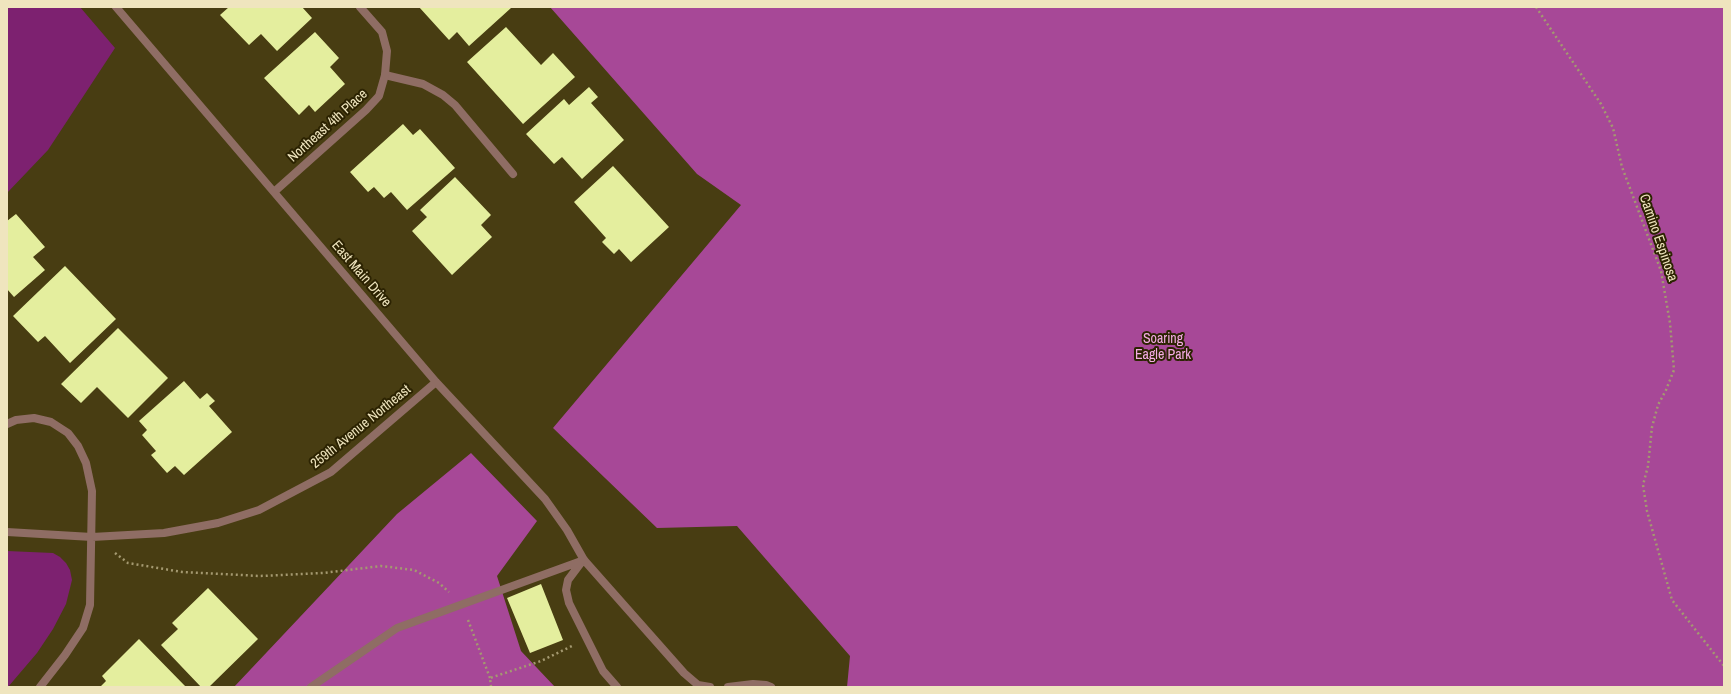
<!DOCTYPE html>
<html>
<head>
<meta charset="utf-8">
<style>
  body { margin:0 }
  #map { position:relative; width:1731px; height:694px; overflow:hidden; background:#483d12; font-family:"Archivo Narrow",sans-serif }
  canvas { display:block }
  .frame { position:absolute; inset:0; border:8px solid #efe5be; pointer-events:none }
</style>
</head>
<body>
<div id="map">
<canvas width="1731" height="694"></canvas>
<div class="frame"></div>
</div>
<script>
const c = document.querySelector('canvas').getContext('2d');
c.lineJoin = 'round';
function paint(path, color) {
  c.fillStyle = color;
  c.fill(path, 'evenodd');
}
function toPath(rows) {
  const path = new Path2D();
  for (const r of rows) {
    path.moveTo(r[0], r[1]);
    for (let i = 2; i < r.length; i += 2) path.lineTo(r[i], r[i + 1]);
  }
  return path;
}
function trace(path, color, width, dash) {
  c.strokeStyle = color;
  c.lineWidth = width;
  c.lineCap = dash ? 'butt' : 'round';
  c.setLineDash(dash || []);
  c.stroke(path);
}
function drawText(font, color, halo, rows, align = 'center') {
  c.font = font + ' "Archivo Narrow",sans-serif';
  c.lineWidth = 4;
  c.setLineDash([]);
  c.textBaseline = 'middle';
  c.strokeStyle = halo;
  c.fillStyle = color;
  for (const [text, x, y, turn = 0] of rows) {
    c.save();
    c.translate(x, y);
    c.rotate((+turn || 0) * Math.PI / 180);
    c.textAlign = isNaN(turn) ? turn : align;
    if (halo) c.strokeText(text, 0, 0);
    c.fillText(text, 0, 0);
    c.restore();
  }
}
paint(toPath([
  [7,7,80,7,115,48,48,150,7,193],
  [7,551,53,553,60,557,66,563,70,570,72,580,66,604,53,629,37,653,8,687]
]), '#7d2170');
paint(toPath([
  [550,7,1724,7,1724,687,847,687,850,656,737,526,657,528,553,428,741,205,697,174],
  [471,453,537,521,497,576,521,651,555,687,234,687,397,514]
]), '#a74897');
paint(toPath([
  [229,7,302,7,312,18,277,51,261,34,249,45,220,15],
  [419,7,509,7,511,8,469,46,457,32,449,40],
  [506,27,541,65,553,53,575,77,523,124,467,62],
  [315,32,339,58,330,67,345,84,315,112,309,105,299,115,264,78],
  [589,87,598,97,591,103,624,140,582,179,562,157,554,164,526,134,564,99,569,105],
  [403,124,413,135,420,129,455,168,407,210,391,192,384,198,374,187,368,192,350,172],
  [613,166,669,227,631,262,619,249,614,254,602,242,606,238,574,202],
  [455,177,491,215,481,225,492,237,452,275,412,231,427,217,420,210],
  [16,214,45,247,33,257,45,270,14,297,7,289,7,221],
  [65,266,116,319,70,363,45,336,38,342,13,316],
  [118,328,168,378,128,418,97,387,81,403,61,384],
  [184,381,200,399,207,393,215,401,209,406,232,432,184,475,175,466,167,473,151,455,156,451,142,435,147,430,139,421],
  [541,584,563,640,530,653,507,598],
  [208,588,258,639,209,687,201,687,161,645,178,629,172,623],
  [139,639,186,687,100,687,106,681,102,676]
]), '#e4ee9e');
trace(toPath([
  [1536,7,1601,104,1613,128,1622,167,1661,271,1670,323,1674,370,1666,390,1658,405,1652,427,1648,466,1643,485,1647,511,1672,600,1724,666],
  [115,553,128,563,182,572,260,576,323,573,381,566,414,570,439,583,449,592],
  [468,620,490,678],
  [491,687,490,678,541,661,572,646]
]), '#a49970', 2.5, [2, 3]);
trace(toPath([
  [385,75,423,84,443,95,455,105,513,174],
  [583,560,568,580,566,590,569,603,603,671,617,687],
  [584,560,684,673,698,685,710,687],
  [311,687,397,628,584,560],
  [728,687,753,684,766,685,771,687]
]), '#8f6d64', 8);
trace(toPath([
  [116,7,436,382,545,499,567,530,584,560],
  [274,192,366,110,379,96,385,75,387,51,382,32,360,7],
  [7,424,16,420,34,418,51,422,68,433,78,446,86,463,92,491,90,605,83,628,65,655,40,687],
  [7,532,92,537,164,533,218,523,259,510,331,472,436,382]
]), '#8f6d64', 8);
drawText('14px', '#efe5be', '#2c2302', [
  ["Northeast 4th Place",328,126,-42],
  ["Camino Espinosa",1658,238,71],
  ["East Main Drive",361,274,49],
  ["259th Avenue Northeast",361,427,-39]
]);
drawText('14px', '#f5ace5', '#2c2302', [
  ["Soaring",1163,339],
  ["Eagle Park",1163,355]
]);
</script>
</body>
</html>
